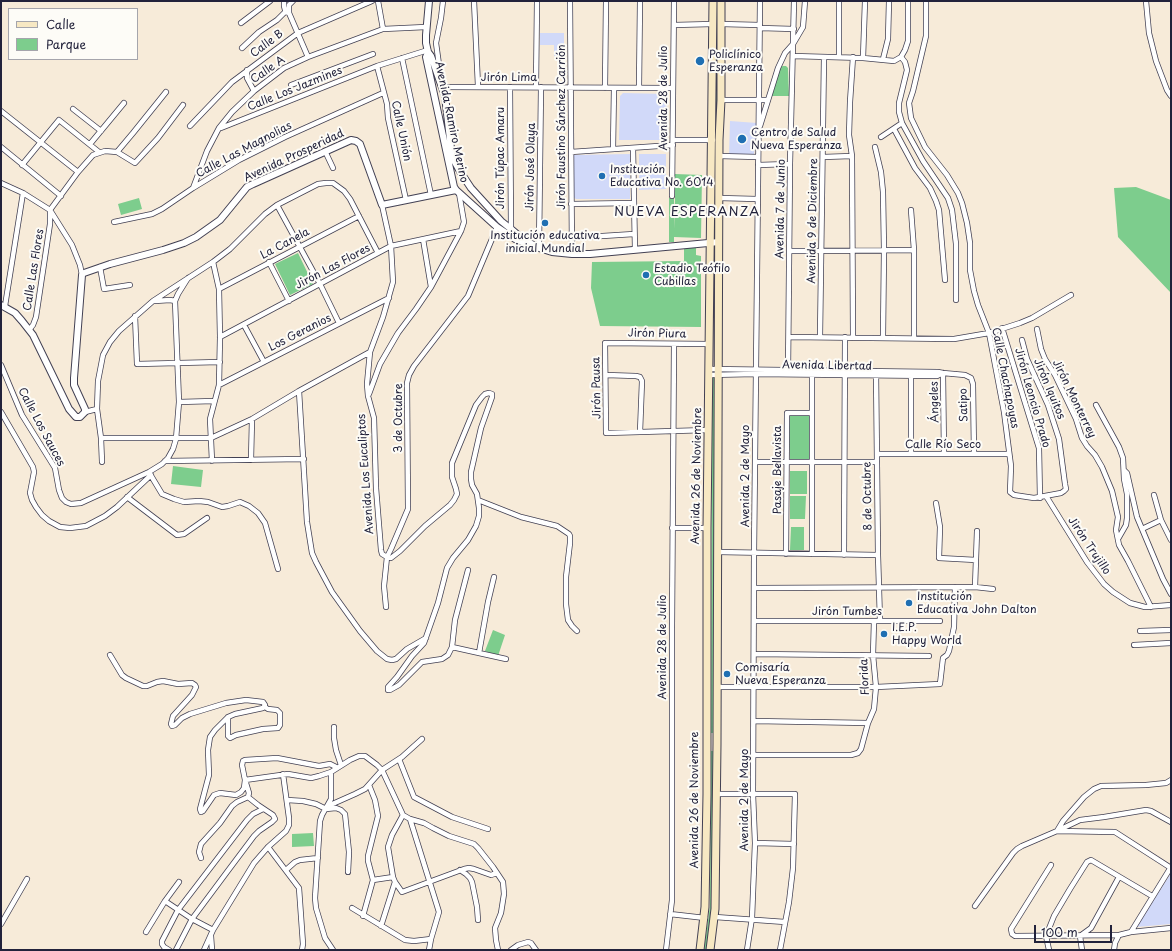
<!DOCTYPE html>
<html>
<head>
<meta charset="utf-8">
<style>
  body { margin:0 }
  #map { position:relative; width:1172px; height:951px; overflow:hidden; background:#f7ebd9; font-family:"Playpen Sans",sans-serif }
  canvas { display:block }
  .frame { position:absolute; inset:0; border:2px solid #22223b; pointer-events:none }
  .legend { position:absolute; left:8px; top:8px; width:130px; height:52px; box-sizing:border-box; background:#fdfcf7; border:1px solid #a5a5ac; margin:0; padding:5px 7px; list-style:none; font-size:12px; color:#22223b }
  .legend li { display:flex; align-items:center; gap:8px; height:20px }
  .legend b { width:20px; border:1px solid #a5a5ac }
  .scale { position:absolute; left:1034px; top:925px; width:78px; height:18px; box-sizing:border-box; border:2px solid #22223b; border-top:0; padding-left:5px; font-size:12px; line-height:14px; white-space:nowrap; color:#22223b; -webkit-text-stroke:3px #fdfcf7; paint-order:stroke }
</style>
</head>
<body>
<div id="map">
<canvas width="1172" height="951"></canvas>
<div class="frame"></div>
<ul class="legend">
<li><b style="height:5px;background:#f7e8c3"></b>Calle</li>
<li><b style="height:11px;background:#7dcd8d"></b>Parque</li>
</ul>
<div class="scale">100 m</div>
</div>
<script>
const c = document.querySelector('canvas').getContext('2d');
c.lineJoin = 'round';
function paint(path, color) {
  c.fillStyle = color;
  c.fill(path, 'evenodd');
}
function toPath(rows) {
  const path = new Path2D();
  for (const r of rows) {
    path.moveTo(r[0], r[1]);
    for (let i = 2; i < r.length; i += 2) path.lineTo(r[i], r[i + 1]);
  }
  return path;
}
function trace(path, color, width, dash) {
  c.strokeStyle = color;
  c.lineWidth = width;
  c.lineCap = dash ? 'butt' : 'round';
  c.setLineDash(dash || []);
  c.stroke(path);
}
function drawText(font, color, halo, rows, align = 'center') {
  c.font = font + ' "Playpen Sans",sans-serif';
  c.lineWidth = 4;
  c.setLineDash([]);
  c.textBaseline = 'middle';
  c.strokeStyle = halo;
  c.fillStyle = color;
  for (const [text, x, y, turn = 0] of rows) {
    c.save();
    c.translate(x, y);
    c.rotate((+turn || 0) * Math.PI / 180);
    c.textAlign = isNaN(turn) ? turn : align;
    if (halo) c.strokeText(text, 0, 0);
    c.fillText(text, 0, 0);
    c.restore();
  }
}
paint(toPath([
  [540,33,564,33,564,56,554,56,554,45,540,45],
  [623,93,667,94,666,140,619,140,620,96],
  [730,121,757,123,754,155,729,155],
  [630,154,630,199,576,199,573,197,574,155],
  [639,154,666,154,666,189,639,190],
  [1171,873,1171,924,1137,927]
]), '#d1d9f9');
paint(toPath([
  [715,1,718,1,717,137,715,136],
  [783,66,786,66,788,68,789,96,771,96,780,67],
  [675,174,702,175,701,238,674,237,674,242,669,242,669,198,674,198,675,229],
  [1136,187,1171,200,1171,293,1118,237,1114,188],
  [139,198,142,209,121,215,118,204],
  [684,247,696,247,696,255,701,256,701,327,600,326,591,288,592,262,684,261],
  [298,253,313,284,290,295,275,264],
  [712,375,715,375,713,733,711,733],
  [789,414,810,415,810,461,790,462],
  [173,466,203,470,201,487,171,484],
  [790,471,807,471,807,494,790,494],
  [790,496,806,496,805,519,790,519],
  [791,527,804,527,804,550,790,550],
  [493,630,505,635,498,656,485,651],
  [711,751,713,751,712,905,707,950,704,950,710,906],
  [313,833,314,846,292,847,292,834]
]), '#7dcd8d');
const minor = toPath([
  [284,1,284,6,285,10,289,13,308,57],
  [378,1,383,29],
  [474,1,478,86],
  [570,1,572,254],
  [839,1,839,57],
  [926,1,926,36,913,91,909,103,911,118,925,147,947,175,958,193,962,203,967,223,970,243,970,270,974,291,978,305,989,333,1004,412,1011,466,1010,492,1014,495,1034,498,1061,493,1064,491,1066,489,1065,484,1059,439,1048,405,1027,359,1022,340],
  [1146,1,1149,33,1156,61,1167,90,1171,96],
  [241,23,270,1],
  [721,24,760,25],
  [674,25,713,24],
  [760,28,794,29],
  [242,48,259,32,277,20,284,13,286,12,289,13,289,5,293,1],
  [793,56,863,58,894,61,901,57,905,50,908,41,908,1],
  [853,57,850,102,849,135,852,156,853,337],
  [901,57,905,62,907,70,899,103,899,112,902,123,923,161,948,198,952,210,956,244,956,300],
  [402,58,431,195],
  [863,58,865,1],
  [883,59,888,39,889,1],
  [377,66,387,104,388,118,406,200],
  [247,70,247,78,254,91],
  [441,79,436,43,441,18,443,1],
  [291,85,373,54],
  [441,87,673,88],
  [510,87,511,229],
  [536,87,537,1],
  [605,88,606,1],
  [639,88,640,1],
  [721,100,768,100],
  [73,109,101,131],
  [1,111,78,172],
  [190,126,232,82,298,33,372,1],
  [760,126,778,68,785,53,793,44,803,27,805,1],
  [221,128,377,66,428,50],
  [894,129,915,168,930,188,936,201,939,210,945,280],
  [881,137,902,123],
  [673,140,713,140],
  [90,144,124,103],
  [1,147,61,196],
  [875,147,881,172,883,192,884,250,883,337],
  [633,148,635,250],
  [613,149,614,88],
  [325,151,333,168],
  [117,152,135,163,158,138,183,105],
  [571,152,673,145],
  [719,156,758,157],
  [823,157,852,156],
  [22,165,59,120,99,152],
  [758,165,790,164],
  [1,183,23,193,50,210,72,245,80,265,82,275],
  [193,188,207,151,219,128,232,112,254,91,284,68,308,57,383,29,426,27],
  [672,196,674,1],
  [719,198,757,199],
  [571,204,634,203],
  [277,205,320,284,339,323],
  [382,205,391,246,393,282,383,317,370,352,367,384,368,396,374,418,376,488,381,550,382,554,387,557,384,586,386,607],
  [911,210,914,250,914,337],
  [114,222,152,214,162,209,193,188,239,160,285,137,383,93],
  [571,238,634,234],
  [423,239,431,287],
  [539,248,541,87],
  [790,251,914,250],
  [269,262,289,301],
  [100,267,104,289,130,285],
  [219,289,359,216],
  [155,301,170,300,175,301],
  [5,306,23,193],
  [135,316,137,364,220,362],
  [244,325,264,362],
  [1002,328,1039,448,1040,498],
  [1037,329,1041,349,1045,359,1055,375,1076,419,1082,438,1087,446,1095,455,1102,467,1112,491,1118,517,1116,530,1119,545,1128,561,1151,607],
  [29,330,33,325,36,317,50,224,50,210,78,172,93,155,105,151,117,152,133,133,166,92],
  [220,337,391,246,461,231],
  [789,337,954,339,989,333,1020,323,1032,318,1071,295],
  [820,337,824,57],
  [1,365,22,415,55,468,59,490,62,498,66,502,71,504,81,503,149,472,162,464,168,458,173,449,176,439,179,402,175,301,178,294,188,278],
  [709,369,938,372,943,373,965,375,971,378,973,384,974,454],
  [876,371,878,555,880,621],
  [812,373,812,554],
  [943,373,944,454],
  [788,374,790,164,794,1],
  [606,375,636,376,640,377,642,381,640,432],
  [709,375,756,374,937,376,943,373],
  [219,385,389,298],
  [299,391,307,522,312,553,316,562,332,592,360,631,377,651,387,659,392,660,396,659,407,649,426,638],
  [369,394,380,364,398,333,416,309,431,287,461,231,464,222,459,193],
  [179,402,214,401],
  [1096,405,1119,447,1123,458,1124,479,1127,494,1127,518,1126,525,1118,539],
  [97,409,101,438,102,462],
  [1,412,33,467,34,472,30,493,32,500,36,507,42,515,49,521,60,527,70,528,86,526,105,516,117,507,151,475],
  [85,412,97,409,98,381,103,355,110,342,119,331,153,301,213,262,230,249,265,214,277,205,318,184,326,183,333,183,344,191,350,199,378,253],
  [708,430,606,433,605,343,709,344],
  [101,438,211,438,252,419,299,391,370,352],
  [877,454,1009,454],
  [911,454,911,374],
  [251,460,252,419],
  [165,461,304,459],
  [212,461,210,419,219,385,220,337,219,289,213,262],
  [755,462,877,462],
  [1125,471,1127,473,1137,517,1163,579,1171,594],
  [150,474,162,494,174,499,184,502,199,501,208,502,222,507,228,506,240,502,249,506,258,513,265,523,278,569],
  [1154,495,1161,520,1171,540],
  [1046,496,1087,562,1104,584,1113,592,1130,603,1145,607,1171,605],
  [127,497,177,535,184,534,207,518],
  [478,500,521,517,557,526,569,534,570,536,570,543,566,577,566,604,568,620,572,626,577,631],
  [936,503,940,527,939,558,976,560],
  [672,528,707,528],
  [1142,529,1161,520],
  [718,552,878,555],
  [786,554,787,413,812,413],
  [844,555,845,337],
  [387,557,391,558,400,551,425,526,450,505,454,500,457,494,456,489,452,477,452,463,476,405,482,397,485,394,489,393,492,394,492,397,481,428,471,472,471,479,472,485,477,494,479,508,479,516,476,526,468,540,453,558,447,568,438,603,424,643,412,656,397,677,388,687,388,690,390,690,399,685,422,662,442,659,448,655,452,647,455,620,468,570],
  [387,557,391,549,408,509,407,383,409,375,414,366,468,296,497,227],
  [975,587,977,531],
  [755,588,975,587,993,589],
  [755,621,940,621],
  [1140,631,1171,630],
  [1134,645,1171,643],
  [452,647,506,659],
  [479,653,488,602,494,577],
  [755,654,929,656],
  [110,655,122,675,126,678,143,686,147,686,157,682,163,681,178,684,192,683,195,685,196,687,192,695,173,716,171,724,172,726,175,725,182,718,190,714,226,703,246,700,263,702,265,705,263,708,235,714,228,717,215,730,210,737,208,750,209,775,200,809,201,812,203,811,214,795,220,793,236,795,241,792,244,788,245,780,288,774,311,778,319,776,331,772,350,760,359,756,365,756,377,765,382,770,403,815],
  [717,687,876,687,940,684,943,658,947,655,949,651,954,627,955,587],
  [228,717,228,736,230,738,236,735,263,729,278,728,280,725,280,713,277,710,268,709,265,707],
  [754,721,868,723],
  [334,727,334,738,336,750,341,765],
  [754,755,851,755,858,753,861,749,868,723,874,709,876,687,873,655,874,621],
  [399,759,414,797,452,817,488,829],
  [331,772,331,799,322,815,320,821,315,898,316,908,325,938,333,950],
  [717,794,795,794,793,868,789,902,780,950],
  [287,800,303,801,316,804,326,809,336,808,341,810,345,814,349,852,348,872],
  [328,806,355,794,365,789,382,770,402,757,422,739],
  [403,815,410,819,424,823,433,828,449,836,474,844,478,848,493,867,503,882,504,894,501,913,495,928,496,940,498,950],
  [403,815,392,835,388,847,393,877,395,882,402,892,464,869,469,868,474,869,491,875,497,873],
  [410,819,439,912,431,939,429,950],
  [1059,830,1080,820,1104,817,1146,810,1151,811,1171,822],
  [1057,831,1063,821,1084,797,1094,789,1101,786,1146,785,1166,783,1171,780],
  [755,843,794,844],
  [268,847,299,888,303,944,302,950],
  [201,858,199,852,201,844,220,823,232,806,237,802,248,797,249,793,245,780,242,765,243,761,245,760,277,758,319,766,330,764,336,767],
  [1051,865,1011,929,1012,934,1015,936,1119,935],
  [286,870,295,862,300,860,318,858],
  [460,870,466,874,470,878,472,882,477,907,478,920],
  [373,880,393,877],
  [165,901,192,919,213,930],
  [975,906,1013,853,1017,849,1022,846,1057,831,1115,832,1171,868],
  [352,908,405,940,414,941,431,939],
  [670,914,705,918],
  [363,916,373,880,368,861,368,856,378,816,375,800,369,785],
  [715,917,785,922],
  [1,924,27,879],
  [381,926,395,882],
  [146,932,165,901,179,882],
  [1131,932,1171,928],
  [211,936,212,950],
  [169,950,164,947,162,944,162,941,178,910,247,820,253,814,263,809],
  [176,950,192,919,227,872,254,836,259,831,272,822,275,819,273,815,258,805,248,797],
  [204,950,213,930,254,863,268,847,286,831,289,825,289,818,283,774],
  [511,950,518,945,528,942,531,943,536,950],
  [666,950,672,900,672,628,674,344],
  [747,950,752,918,755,843,753,794,754,553,760,1],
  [1049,950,1046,936,1054,916,1070,889,1087,862,1091,860,1152,896],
  [1082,950,1080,936,1091,928,1119,877],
  [1114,950,1115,943,1119,935,1131,932,1171,867]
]);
const tertiary = toPath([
  [429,1,426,35,426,43,428,52,431,56,445,96,452,157,461,173,471,188,501,221,511,229,524,240,539,248,552,252,572,254,590,254,719,242],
  [428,52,426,57,454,187,456,190,497,227,515,239,525,243],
  [1,305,15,313,22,321,33,335,69,409,76,417,80,417,85,412,85,409,74,385,74,378,82,275,84,273,110,264,163,250,184,243,196,237,220,220,247,187,253,184,351,140,356,141,360,144,382,205,456,190]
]);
const secondary = toPath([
  [700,950,705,907,707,794,707,528,713,1],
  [710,950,715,909,717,744,719,140,721,100,721,1]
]);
trace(minor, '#424053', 6);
trace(tertiary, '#424053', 8);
trace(secondary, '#424053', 9);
trace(minor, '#fff', 4.5);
trace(tertiary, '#fff', 6);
trace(secondary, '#f7e8c3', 7);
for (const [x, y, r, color] of [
  [700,61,5,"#1f6fb2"],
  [742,139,5,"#1f6fb2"],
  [602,176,4,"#1f6fb2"],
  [545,223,4,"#1f6fb2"],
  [646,275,4,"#1f6fb2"],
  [909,603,4,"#1f6fb2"],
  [884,634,4,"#1f6fb2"],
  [727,674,4,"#1f6fb2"]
]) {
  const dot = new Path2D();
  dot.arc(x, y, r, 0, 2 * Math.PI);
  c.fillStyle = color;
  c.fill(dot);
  trace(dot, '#fdfcf7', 1.5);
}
drawText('11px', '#22223b', '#fdfcf7', [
  ["Calle B",267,44,-37],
  ["Calle A",268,70,-35],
  ["Jirón Lima",509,78],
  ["Calle Los Jazmines",295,89,-22],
  ["Avenida 28 de Julio",664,98,-90],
  ["Avenida Ramiro Merino",451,122,78],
  ["Jirón Faustino Sánchez Carrión",562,127,-90],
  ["Calle Unión",401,131,78],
  ["Calle Las Magnolias",244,150,-28],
  ["Avenida Prosperidad",294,156,-25],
  ["Jirón Túpac Amaru",501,158,-90],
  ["Jirón José Olaya",531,167,-89],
  ["Avenida 7 de Junio",781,209,-89],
  ["Avenida 9 de Diciembre",813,221,-89],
  ["La Canela",285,244,-28],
  ["Jirón Las Flores",333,267,-28],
  ["Calle Las Flores",34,270,-81],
  ["Los Geranios",300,333,-27],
  ["Jirón Piura",657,334,1],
  ["Avenida Libertad",827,366,1],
  ["Calle Chachapoyas",1005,378,79],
  ["Jirón Pausa",597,388,-91],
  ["Jirón Iquitos",1049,389,67],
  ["Jirón Leoncio Prado",1032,398,74],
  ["Jirón Monterrey",1074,399,64],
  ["Ángeles",935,402,-91],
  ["Satipo",964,405,-92],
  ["3 de Octubre",399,418,-90],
  ["Calle Los Sauces",41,427,62],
  ["Calle Río Seco",943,445],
  ["Pasaje Bellavista",778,470,-90],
  ["Avenida Los Eucaliptos",366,474,-94],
  ["Avenida 26 de Noviembre",697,476,-89],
  ["Avenida 2 de Mayo",746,476,-90],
  ["8 de Octubre",868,496,-91],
  ["Jirón Trujillo",1089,546,56],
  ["Jirón Tumbes",847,612],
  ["Avenida 28 de Julio",663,647,-90],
  ["Florida",865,677,-92],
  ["Avenida 26 de Noviembre",695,800,-90],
  ["Avenida 2 de Mayo",745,800,-90]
]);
drawText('11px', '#22223b', '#fdfcf7', [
  ["Policlínico",709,55],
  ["Esperanza",709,68],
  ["Centro de Salud",751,133],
  ["Nueva Esperanza",751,146],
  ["Institución",610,170],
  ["Educativa No. 6014",610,183],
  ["Institución educativa",545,236,"center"],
  ["inicial Mundial",545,249,"center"],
  ["Estadio Teófilo",654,269],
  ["Cubillas",654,282],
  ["Institución",917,597],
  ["Educativa John Dalton",917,610],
  ["I.E.P.",892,628],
  ["Happy World",892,641],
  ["Comisaría",735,668],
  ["Nueva Esperanza",735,681]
], 'left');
c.letterSpacing = '1px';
drawText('13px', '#22223b', '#fdfcf7', [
  ["NUEVA ESPERANZA",687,212]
]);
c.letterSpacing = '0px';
</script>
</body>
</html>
